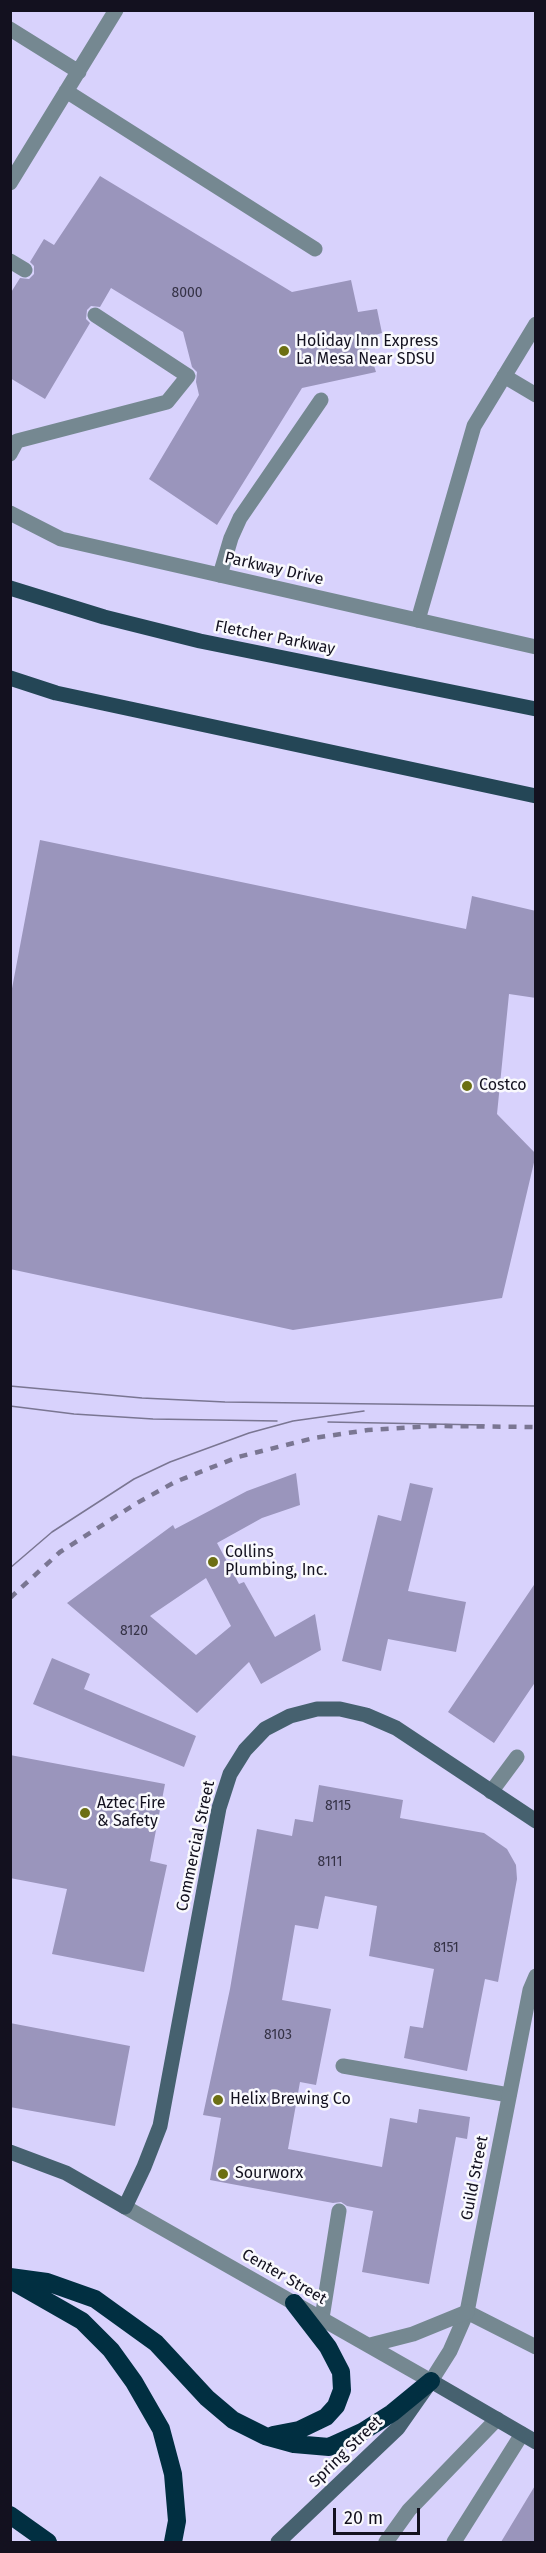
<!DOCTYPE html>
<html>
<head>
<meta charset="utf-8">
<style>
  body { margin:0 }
  #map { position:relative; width:546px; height:2553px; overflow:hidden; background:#d8d2fc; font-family:"Fira Sans",sans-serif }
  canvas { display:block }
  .frame { position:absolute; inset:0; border:12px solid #13111f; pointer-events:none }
  .scale { position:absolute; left:333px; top:2508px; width:87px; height:27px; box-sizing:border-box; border:3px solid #13111f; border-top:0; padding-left:8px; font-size:18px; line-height:21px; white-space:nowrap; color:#13111f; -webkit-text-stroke:4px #f9f9fd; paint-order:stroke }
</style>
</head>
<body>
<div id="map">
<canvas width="546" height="2553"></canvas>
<div class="frame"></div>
<div class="scale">20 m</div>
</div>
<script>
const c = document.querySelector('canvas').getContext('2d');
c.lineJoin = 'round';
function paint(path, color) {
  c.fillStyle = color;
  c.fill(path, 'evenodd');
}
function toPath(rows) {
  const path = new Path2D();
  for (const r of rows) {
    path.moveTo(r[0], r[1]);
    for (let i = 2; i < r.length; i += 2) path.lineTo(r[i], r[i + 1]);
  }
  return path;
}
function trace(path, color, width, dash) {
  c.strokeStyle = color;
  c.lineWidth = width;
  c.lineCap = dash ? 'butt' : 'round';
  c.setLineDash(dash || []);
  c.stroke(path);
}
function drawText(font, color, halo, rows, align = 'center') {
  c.font = font + ' "Fira Sans",sans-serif';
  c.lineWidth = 5;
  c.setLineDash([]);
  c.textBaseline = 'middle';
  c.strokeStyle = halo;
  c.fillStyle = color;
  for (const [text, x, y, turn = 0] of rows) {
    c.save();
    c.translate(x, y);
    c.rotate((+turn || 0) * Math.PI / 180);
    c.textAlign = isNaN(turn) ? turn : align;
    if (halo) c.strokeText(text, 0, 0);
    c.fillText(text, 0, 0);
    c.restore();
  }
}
paint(toPath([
  [100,176,292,292,351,280,358,312,377,309,382,333,365,338,376,372,302,388,217,525,149,479,199,395,196,382,197,372,192,367,183,332,111,288,100,307,91,306,87,310,86,319,90,323,45,399,10,378,10,294,20,278,29,279,34,274,34,266,30,262,44,239,54,245],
  [40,840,466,929,472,896,536,911,536,998,509,994,497,1114,536,1154,502,1298,293,1330,10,1269,10,999],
  [296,1473,300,1505,262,1518,217,1543,239,1584,244,1582,275,1637,315,1614,321,1650,261,1684,249,1662,197,1713,67,1603,173,1525,175,1529,247,1491],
  [206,1578,231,1626,196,1655,150,1616],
  [410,1483,433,1488,408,1591,466,1602,456,1652,388,1639,381,1671,342,1661,378,1515,401,1521],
  [536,1582,536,1681,494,1743,448,1712],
  [52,1658,90,1674,84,1689,196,1736,184,1767,33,1704],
  [10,1755,165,1784,150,1861,167,1865,144,1972,52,1954,67,1889,10,1878],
  [319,1785,403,1800,400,1818,484,1833,507,1849,516,1865,517,1879,498,1982,485,1979,467,2071,404,2058,410,2026,423,2028,434,1969,369,1956,377,1906,325,1896,318,1929,295,1925,282,2000,331,2009,316,2085,300,2082,288,2149,382,2167,390,2118,417,2123,419,2109,470,2117,467,2139,456,2137,429,2284,362,2272,373,2211,347,2206,341,2202,333,2203,210,2180,221,2118,203,2115,230,1989,257,1829,292,1836,295,1819,313,1822],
  [10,2023,130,2046,115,2126,10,2107],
  [536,2484,536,2542,501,2542]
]), '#9a95bc');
trace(toPath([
  [10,29,79,72],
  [66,91,315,249],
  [10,183,116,10],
  [10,261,25,270],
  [504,376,536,395],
  [10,454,17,441,167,402,188,376,95,315],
  [220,575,231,538,240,518,321,400],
  [418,620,474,426,536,324],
  [491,1792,517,1757],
  [343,2066,509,2095],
  [467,2312,536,2347],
  [322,2318,339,2211],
  [386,2542,409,2510,497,2419],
  [454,2542,522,2434]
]), '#758891', 15);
trace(toPath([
  [431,2381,450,2351,467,2312,530,1990,536,1976]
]), '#758891', 15);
trace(toPath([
  [10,513,61,539,536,647],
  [125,2207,431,2381],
  [370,2345,413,2334,467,2312]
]), '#758891', 15);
trace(toPath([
  [10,2152,66,2173,125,2207,144,2167,160,2126,219,1808,230,1774,245,1750,265,1729,290,1716,317,1709,340,1709,366,1715,396,1728,536,1821],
  [278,2542,398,2428,431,2381,536,2442]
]), '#46616f', 15);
trace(toPath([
  [10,588,104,617,200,641,536,709],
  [10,678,56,693,536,796]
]), '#244656', 15);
trace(toPath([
  [10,2277,47,2282,95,2299,156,2343,207,2398,233,2420,265,2436,294,2444,329,2447,362,2432,392,2413,431,2381],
  [12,2281,82,2321,111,2350,134,2382,161,2429,173,2474,177,2521,173,2542],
  [273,2435,299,2430,326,2417,336,2406,342,2390,341,2372,328,2347,294,2303],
  [10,2515,48,2542]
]), '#012f41', 18);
trace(toPath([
  [10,1386,142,1398,225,1402,536,1406],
  [10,1406,74,1414,153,1419,277,1421],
  [328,1422,484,1425],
  [10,1568,52,1532,134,1479,170,1462,249,1433,293,1421,364,1411]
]), '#7a7692', 1.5);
trace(toPath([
  [10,1598,60,1552,137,1503,175,1482,238,1457,314,1438,368,1430,433,1426,536,1427]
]), '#7a7692', 4.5, [8, 8]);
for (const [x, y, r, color] of [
  [284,351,6,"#6c6f13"],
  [467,1086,6,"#6c6f13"],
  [213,1562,6,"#6c6f13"],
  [85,1813,6,"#6c6f13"],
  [218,2100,6,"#6c6f13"],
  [223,2174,6,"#6c6f13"]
]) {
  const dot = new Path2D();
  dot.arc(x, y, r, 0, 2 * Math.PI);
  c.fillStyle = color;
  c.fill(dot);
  trace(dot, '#f9f9fd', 2);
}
drawText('14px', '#353246', null, [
  ["8000",187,293],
  ["8120",134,1631],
  ["8115",338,1806],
  ["8111",330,1862],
  ["8151",446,1948],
  ["8103",278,2035]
]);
drawText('16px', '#13111f', '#f9f9fd', [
  ["Holiday Inn Express",296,342],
  ["La Mesa Near SDSU",296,360],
  ["Costco",479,1086],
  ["Collins",225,1553],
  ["Plumbing, Inc.",225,1571],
  ["Aztec Fire",97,1804],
  ["& Safety",97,1822],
  ["Helix Brewing Co",230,2100],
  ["Sourworx",235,2174]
], 'left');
drawText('16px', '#13111f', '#f9f9fd', [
  ["Parkway Drive",274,569,13],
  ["Fletcher Parkway",275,638,11],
  ["Commercial Street",196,1846,-78],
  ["Guild Street",475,2178,-79],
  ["Center Street",284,2277,30],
  ["Spring Street",346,2452,-44]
]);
</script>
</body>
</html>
